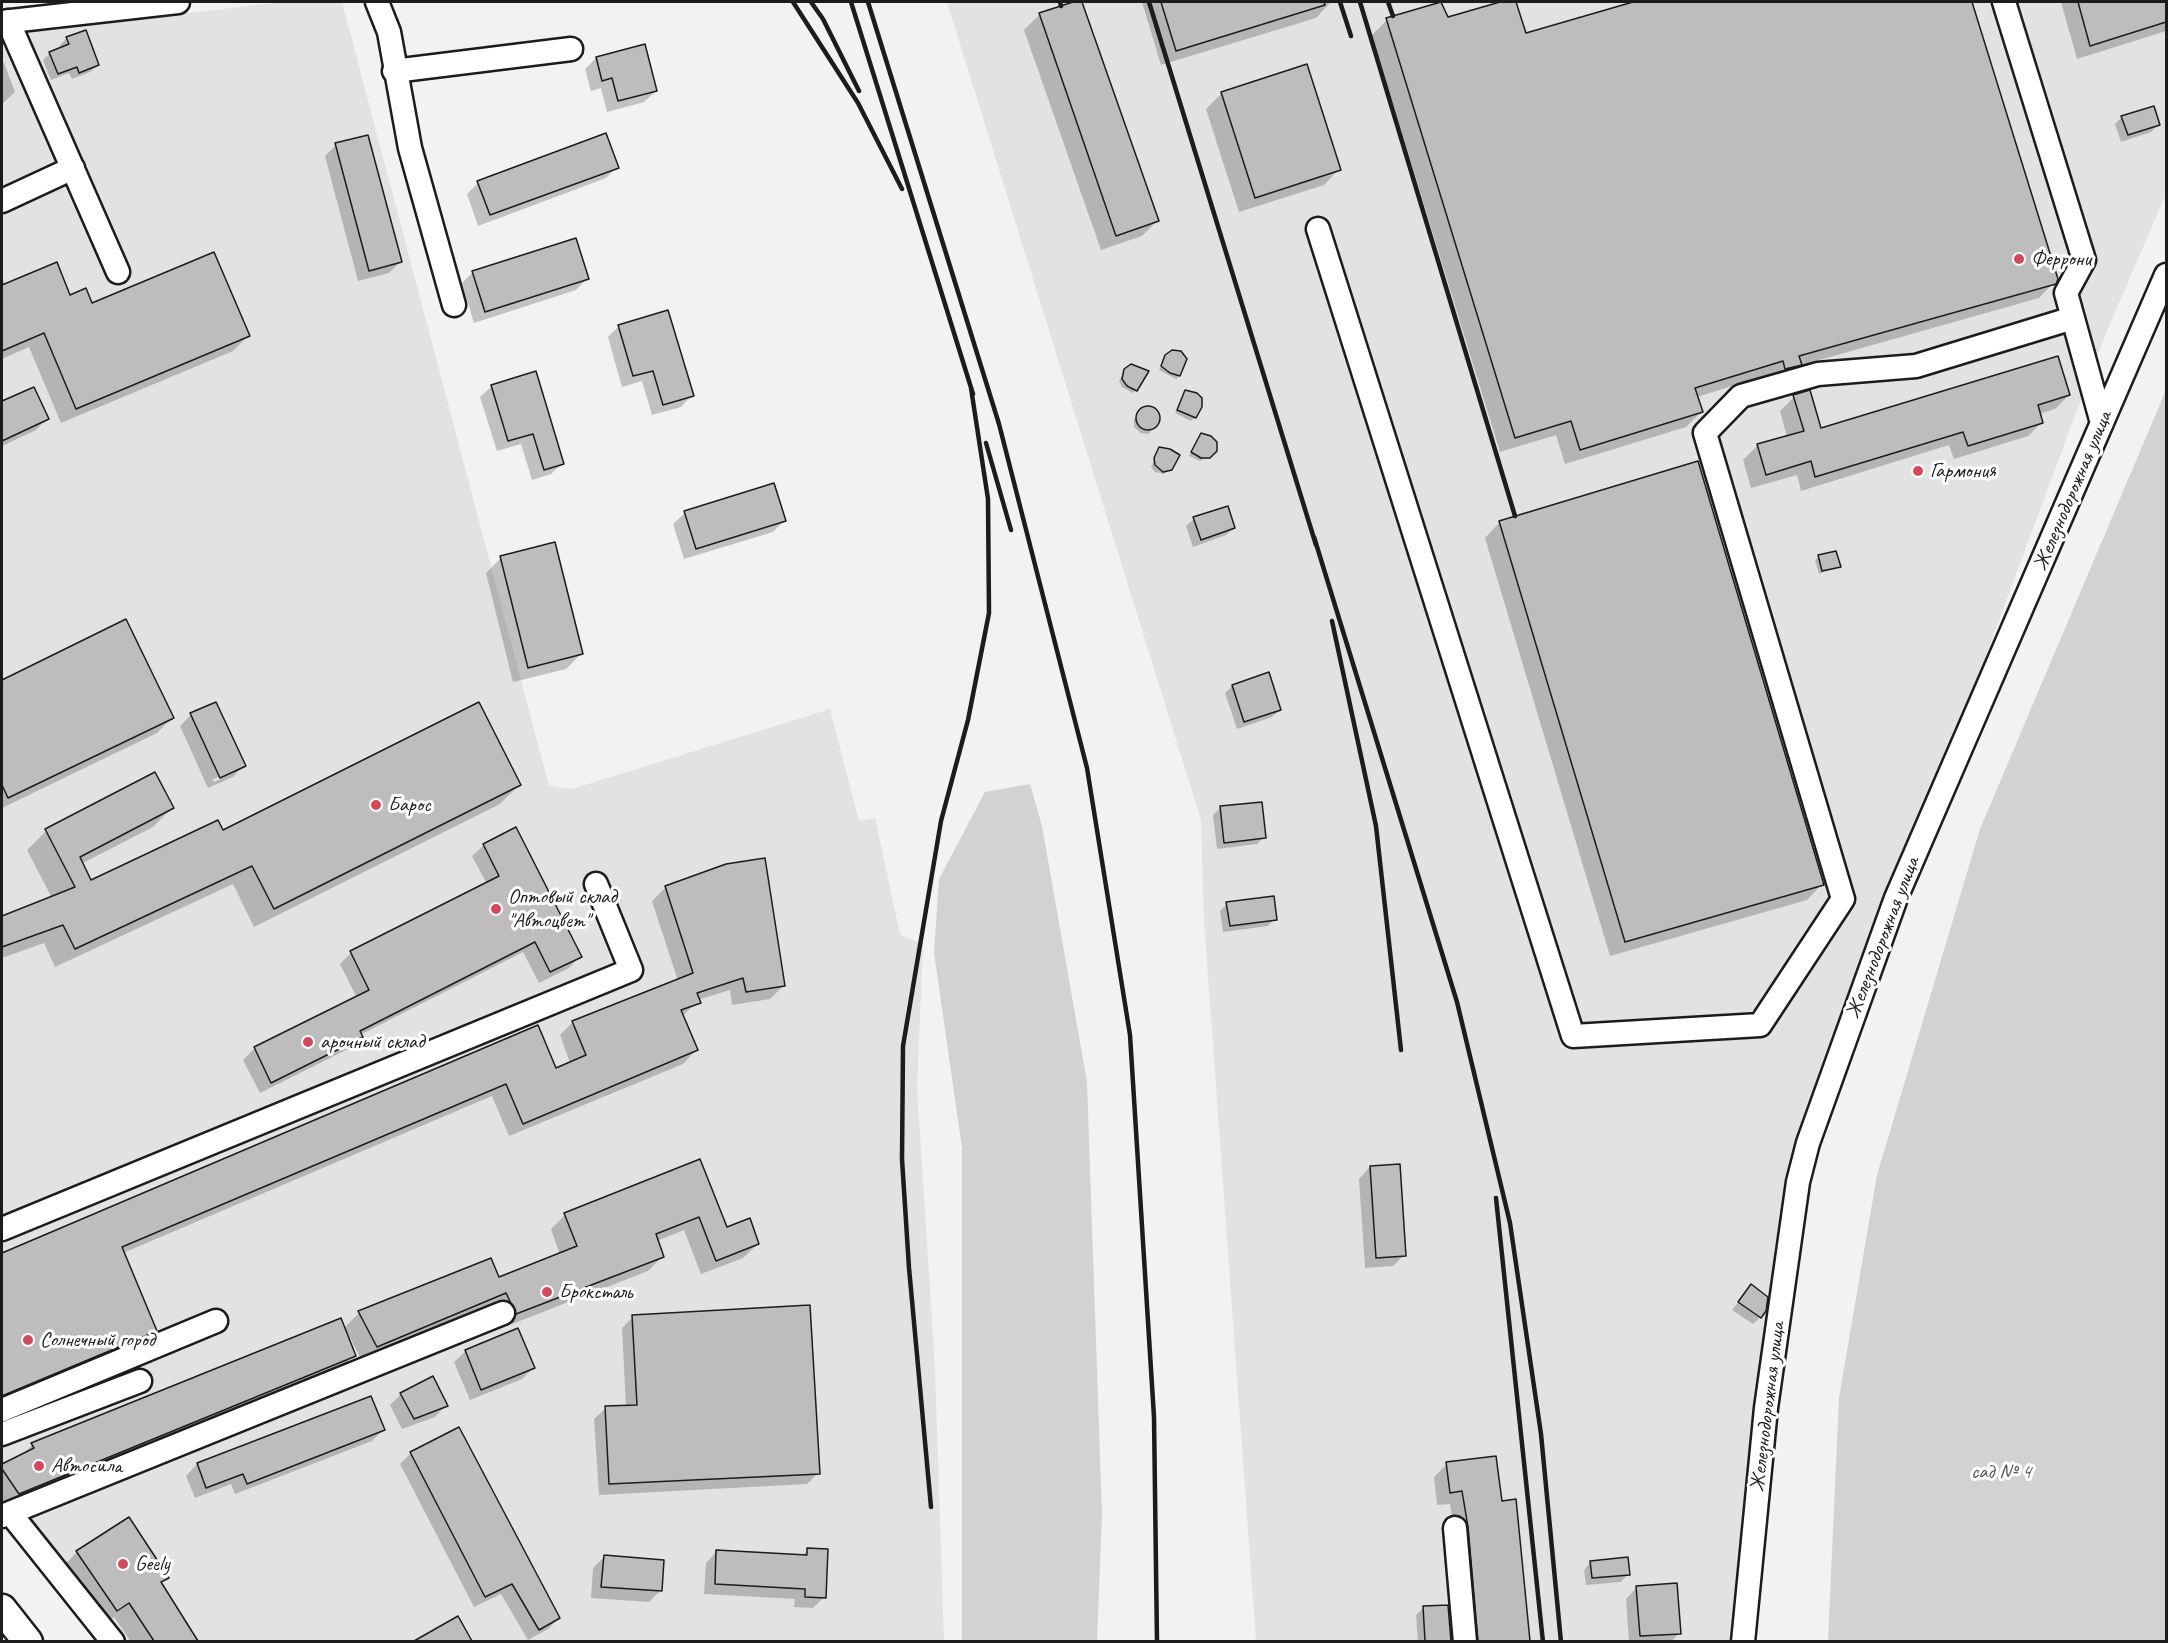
<!DOCTYPE html>
<html>
<head>
<meta charset="utf-8">
<style>
  body { margin:0 }
  #map { position:relative; width:2168px; height:1643px; overflow:hidden; background:#f2f2f2; font-family:Caveat,sans-serif }
  canvas { display:block }
  .frame { position:absolute; inset:0; border:3px solid #1c1c1c; pointer-events:none }
</style>
</head>
<body>
<div id="map">
<canvas width="2168" height="1643"></canvas>
<div class="frame"></div>
</div>
<script>
const c = document.querySelector('canvas').getContext('2d');
c.lineJoin = 'round';
function paint(path, color) {
  c.fillStyle = color;
  c.fill(path, 'evenodd');
}
function toPath(rows) {
  const path = new Path2D();
  for (const r of rows) {
    if (r.length === 3) {
      path.moveTo(r[0] + r[2], r[1]);
      path.arc(r[0], r[1], r[2], 0, 2 * Math.PI);
      continue;
    }
    path.moveTo(r[0], r[1]);
    for (let i = 2; i < r.length; i += 2) path.lineTo(r[i], r[i + 1]);
  }
  return path;
}
function trace(path, color, width, dash) {
  c.strokeStyle = color;
  c.lineWidth = width;
  c.lineCap = dash ? 'butt' : 'round';
  c.setLineDash(dash || []);
  c.stroke(path);
}
function drawText(font, color, halo, rows, align = 'center') {
  c.font = font + ' Caveat,sans-serif';
  c.lineWidth = 6;
  c.setLineDash([]);
  c.textBaseline = 'middle';
  c.strokeStyle = halo;
  c.fillStyle = color;
  for (const [text, x, y, turn = 0] of rows) {
    c.save();
    c.translate(x, y);
    c.rotate((+turn || 0) * Math.PI / 180);
    c.textAlign = isNaN(turn) ? turn : align;
    if (halo) c.strokeText(text, 0, 0);
    c.fillText(text, 0, 0);
    c.restore();
  }
}
paint(toPath([
  [282,2,342,2,549,786,572,789,830,709,859,821,875,818,900,934,923,945,917,1088,935,1367,944,1641,117,1641,2,1497,2,35],
  [947,2,2166,2,2166,194,2103,340,1896,898,1792,1222,1745,1641,1256,1641,1204,921,1201,820]
]), '#e2e2e2');
paint(toPath([
  [2166,390,2166,1641,1828,1641,1839,1398,1877,1175,1980,829],
  [1030,784,1042,826,1087,1082,1102,1514,1097,1641,962,1641,962,1148,934,953,939,879,985,792]
]), '#d2d2d2');
paint(toPath([
  [1080,2,1157,221,1142,236,1101,250,1024,30,1039,15],
  [1142,2,1331,2,1316,18,1161,65],
  [1505,2,1515,2,1525,35,1638,2,1970,2,2057,279,2039,298,1798,366,1785,379,1770,384,1767,375,1697,397,1701,412,1686,427,1565,464,1556,435,1500,452,1372,35,1387,20,1442,3,1447,19],
  [2061,2,2166,2,2166,31,2077,59],
  [67,38,98,65,90,72,72,79,69,73,51,80,43,60,50,53,61,49,60,45],
  [2,58,15,92,2,104],
  [596,58,656,91,644,102,607,112,601,88,591,91,585,69],
  [1306,66,1339,169,1324,185,1239,212,1206,109,1221,94],
  [2122,117,2158,125,2151,132,2121,142,2115,124],
  [336,145,400,262,389,273,358,281,325,156],
  [617,167,606,178,478,226,467,194,478,183],
  [473,272,587,279,576,290,474,323,462,283],
  [2,277,5,285,248,336,233,351,61,423,29,347,2,359],
  [619,326,692,395,681,407,652,415,642,381,622,387,608,337],
  [1166,357,1179,376,1176,379,1159,370],
  [1125,370,1136,390,1133,393,1122,387,1119,381],
  [492,386,563,463,551,474,532,480,521,444,497,451,480,397],
  [33,389,47,419,36,430,2,446,2,403],
  [1185,392,1195,417,1191,421,1175,413],
  [2069,395,2055,409,2039,414,2042,422,2028,436,1954,459,1949,445,1801,491,1797,475,1751,488,1743,460,1757,446,1787,437,1780,411,1794,397,1820,430],
  [1144,407,1159,413,1149,434,1141,433,1134,427,1134,419],
  [1201,435,1212,455,1200,461,1189,456],
  [1159,449,1173,467,1164,474,1155,472,1151,467],
  [685,513,784,521,773,532,684,559,673,524],
  [1194,519,1234,528,1226,535,1193,547,1186,526],
  [1500,522,1822,884,1807,900,1610,956,1485,538],
  [1819,557,1839,566,1819,574,1815,560],
  [501,558,581,654,566,669,513,682,486,573],
  [126,621,173,717,157,733,2,808,2,681],
  [1232,686,1280,710,1272,717,1237,729,1225,693],
  [191,715,244,765,233,777,208,788,180,726],
  [233,770,233,773,214,782,212,780],
  [519,785,500,804,254,927,233,884,55,967,44,943,2,958,2,917,52,898,27,850,46,831,172,808,153,827,81,864,90,882,222,832],
  [1220,808,1264,837,1257,844,1217,849,1213,815],
  [484,845,580,956,569,968,539,983,523,952,360,1035,361,1037,350,1048,260,1093,243,1060,254,1049,357,998,340,964,351,953,487,884,472,856],
  [666,887,783,986,770,999,732,1005,730,990,698,1000,682,1017,696,1050,683,1064,509,1136,492,1096,123,1253,155,1331,142,1344,2,1402,2,1255,537,1027,555,1070,570,1063,560,1035,573,1022,678,981,652,901],
  [1227,904,1275,919,1268,926,1223,932,1220,911],
  [699,1161,726,1229,758,1244,743,1258,701,1274,684,1230,657,1241,663,1256,648,1271,502,1328,491,1307,362,1361,347,1332,345,1333,354,1355,339,1371,2,1506,2,1465,21,1456,32,1445,343,1329,359,1313,498,1278,560,1255,551,1229,565,1215],
  [1370,1167,1404,1255,1393,1266,1365,1268,1359,1179],
  [1751,1286,1760,1317,1753,1324,1732,1310],
  [633,1317,818,1473,807,1484,599,1495,594,1419,606,1408,626,1407,622,1328],
  [466,1351,533,1368,522,1379,470,1400,454,1362],
  [401,1394,446,1405,435,1417,402,1429,390,1405],
  [370,1397,383,1430,372,1441,235,1494,231,1484,195,1498,186,1476,197,1464],
  [411,1453,559,1618,548,1629,528,1640,501,1594,474,1607,400,1464],
  [1447,1464,1500,1502,1515,1501,1528,1642,1465,1642,1456,1541,1450,1504,1437,1505,1434,1477],
  [808,1550,824,1597,813,1608,794,1607,795,1599,704,1594,706,1563,717,1551,801,1556],
  [77,1552,167,1577,160,1584,197,1642,131,1642,114,1617,102,1625,63,1566],
  [604,1557,660,1591,649,1602,591,1598,593,1568],
  [1591,1562,1628,1574,1621,1582,1586,1585,1584,1570],
  [1637,1587,1679,1633,1671,1642,1629,1642,1626,1599],
  [1447,1606,1451,1642,1418,1642,1416,1615,1423,1608],
  [457,1618,471,1642,417,1642]
]), '#0003');
const building = toPath([
  [1073,2,1082,2,1159,221,1116,236,1039,13,1073,2],
  [1161,2,1324,2,1325,5,1176,51,1161,2],
  [1441,2,1448,17,1500,2,1516,2,1526,33,1633,2,1972,2,2058,279,2056,284,1799,356,1802,365,1785,369,1783,361,1695,388,1703,412,1580,450,1571,421,1515,438,1386,18,1441,2],
  [2078,2,2166,2,2166,22,2090,46,2078,2],
  [86,30,99,65,79,73,77,67,58,74,49,52,69,44,66,37,86,30],
  [645,44,657,91,618,101,612,78,602,81,596,57,645,44],
  [1307,64,1341,170,1255,198,1221,92,1307,64],
  [2154,106,2160,125,2128,135,2121,116,2154,106],
  [606,133,619,168,490,215,477,181,606,133],
  [368,135,402,262,369,271,335,143,368,135],
  [576,238,589,279,485,312,472,271,576,238],
  [214,252,250,336,76,409,44,333,2,351,2,285,57,262,70,295,86,288,92,303,214,252],
  [668,310,694,396,663,405,653,371,633,376,618,325,668,310],
  [1172,350,1181,351,1187,359,1180,376,1170,373,1161,366,1165,355,1172,350],
  [2058,356,2070,395,2038,405,2043,423,1968,446,1963,432,1815,477,1811,461,1766,475,1757,444,1804,431,1793,395,1810,390,1821,428,2058,356],
  [1131,364,1149,371,1137,391,1127,386,1122,379,1124,369,1131,364],
  [536,371,564,464,544,470,533,434,508,441,491,385,536,371],
  [34,387,49,419,2,441,2,401,34,387],
  [1185,390,1197,393,1202,398,1202,407,1196,418,1177,410,1185,390],
  [1148,418,12],
  [1201,433,1211,436,1217,442,1217,451,1210,458,1201,458,1191,452,1201,433],
  [1159,447,1170,449,1180,455,1172,470,1163,472,1155,465,1154,458,1159,447],
  [1698,461,1824,885,1625,942,1499,521,1698,461],
  [774,483,786,521,696,549,684,511,774,483],
  [1228,506,1235,528,1201,540,1193,517,1228,506],
  [555,542,583,654,528,668,500,556,555,542],
  [1836,551,1841,567,1822,571,1818,555,1836,551],
  [126,619,174,718,8,798,2,785,2,680,126,619],
  [1269,672,1281,710,1244,722,1232,685,1269,672],
  [216,702,246,766,220,778,190,713,216,702],
  [479,702,521,785,274,909,252,866,75,949,63,925,2,947,2,916,75,887,45,829,155,772,174,808,80,857,91,880,218,820,223,830,479,702],
  [1262,802,1266,838,1224,843,1220,806,1262,802],
  [516,827,582,957,550,972,535,942,360,1031,363,1037,271,1083,254,1047,369,990,350,951,499,876,483,844,516,827],
  [765,858,785,986,746,992,743,978,697,993,701,1003,681,1010,698,1050,523,1124,506,1084,122,1247,157,1331,2,1396,2,1253,538,1025,556,1068,586,1055,572,1021,693,973,665,886,726,864,765,858],
  [1274,896,1277,920,1230,926,1226,902,1274,896],
  [700,1159,727,1227,750,1218,759,1244,716,1261,699,1217,656,1234,664,1257,516,1314,506,1293,377,1347,358,1311,491,1258,499,1277,577,1246,564,1213,700,1159],
  [1400,1164,1406,1256,1376,1258,1370,1166,1400,1164],
  [1751,1284,1768,1297,1766,1311,1761,1318,1738,1302,1751,1284],
  [810,1305,820,1474,609,1484,605,1406,637,1405,632,1315,810,1305],
  [341,1318,356,1356,19,1494,2,1469,2,1464,34,1448,31,1443,341,1318],
  [518,1328,535,1368,481,1390,465,1350,518,1328],
  [433,1376,448,1406,414,1419,400,1393,433,1376],
  [371,1396,385,1430,247,1484,243,1474,206,1488,197,1463,371,1396],
  [459,1427,560,1618,539,1630,512,1584,485,1597,410,1452,459,1427],
  [1496,1456,1502,1501,1516,1499,1530,1641,1478,1641,1468,1527,1462,1491,1450,1493,1446,1462,1496,1456],
  [129,1517,169,1578,161,1582,198,1641,154,1641,129,1603,117,1611,76,1551,129,1517],
  [807,1548,828,1549,826,1598,805,1597,805,1589,715,1584,716,1550,807,1555,807,1548],
  [604,1555,664,1560,662,1591,601,1587,604,1555],
  [1628,1557,1630,1575,1592,1578,1590,1561,1628,1557],
  [1677,1583,1681,1634,1640,1636,1636,1586,1677,1583],
  [1448,1605,1451,1641,1425,1641,1423,1606,1448,1605],
  [458,1616,472,1641,414,1641,458,1616]
]);
paint(building, '#bdbdbd');
trace(building, '#1c1c1c', 1.5);
const minor = toPath([
  [377,2,389,32,410,148,454,305],
  [2004,2,2084,260,2066,293,2102,423],
  [8,21,118,272],
  [2,22,178,2],
  [394,71,571,49],
  [2,201,73,168],
  [1318,229,1573,1036,1760,1025,1843,899,1705,433,1741,396,1818,374,1916,366,2073,318],
  [2,1229,631,970,596,884],
  [2,1410,216,1321],
  [2,1434,140,1381],
  [10,1513,113,1642],
  [2,1516,503,1313],
  [1455,1528,1465,1642],
  [1743,1642,1766,1408,1798,1182,1808,1143,1896,898,2166,275]
]);
const major = toPath([
  [2,1609,28,1642]
]);
trace(minor, '#1c1c1c', 27);
trace(major, '#1c1c1c', 33);
trace(minor, '#fff', 22);
trace(major, '#fff', 28);
trace(toPath([
  [793,2,858,103,902,189],
  [811,2,823,19,859,91],
  [851,2,973,394],
  [868,2,999,424,1087,768,1130,1035,1154,1417,1157,1642],
  [1060,2,1061,6],
  [1149,2,1316,545],
  [1340,2,1351,36],
  [1360,2,1515,516],
  [1388,2,1393,16],
  [986,443,1011,530],
  [1314,537,1457,1002,1510,1223,1541,1434,1561,1642],
  [1332,621,1376,826,1401,1050],
  [1496,1198,1543,1642],
  [931,1507,909,1268,902,1159,903,1046,941,821,968,720,989,613,988,499,971,388]
]), '#1c1c1c', 4.5);
for (const [x, y, r, color] of [
  [2019,259,6,"#d1495b"],
  [1918,471,6,"#d1495b"],
  [376,805,6,"#d1495b"],
  [496,909,6,"#d1495b"],
  [308,1042,6,"#d1495b"],
  [547,1292,6,"#d1495b"],
  [28,1340,6,"#d1495b"],
  [39,1466,6,"#d1495b"],
  [123,1564,6,"#d1495b"]
]) {
  const dot = new Path2D();
  dot.arc(x, y, r, 0, 2 * Math.PI);
  c.fillStyle = color;
  c.fill(dot);
  trace(dot, '#fff', 2);
}
drawText('21px', '#1c1c1c', '#fff', [
  ["Феррони",2031,259],
  ["Гармония",1930,471],
  ["Барос",388,805],
  ["Оптовый склад",508,897],
  ["\"Автоцвет\"",508,921],
  ["арочный склад",320,1042],
  ["Броксталь",559,1292],
  ["Солнечный город",40,1340],
  ["Автосила",51,1466],
  ["Geely",135,1564]
], 'left');
drawText('21px', '#1c1c1c', '#fff', [
  ["Железнодорожная улица",2073,491,-67],
  ["Железнодорожная улица",1883,938,-69],
  ["Железнодорожная улица",1768,1407,-83]
]);
drawText('21px', '#5c5c5c', '#fff', [
  ["сад № 4",2001,1472]
]);
</script>
</body>
</html>
